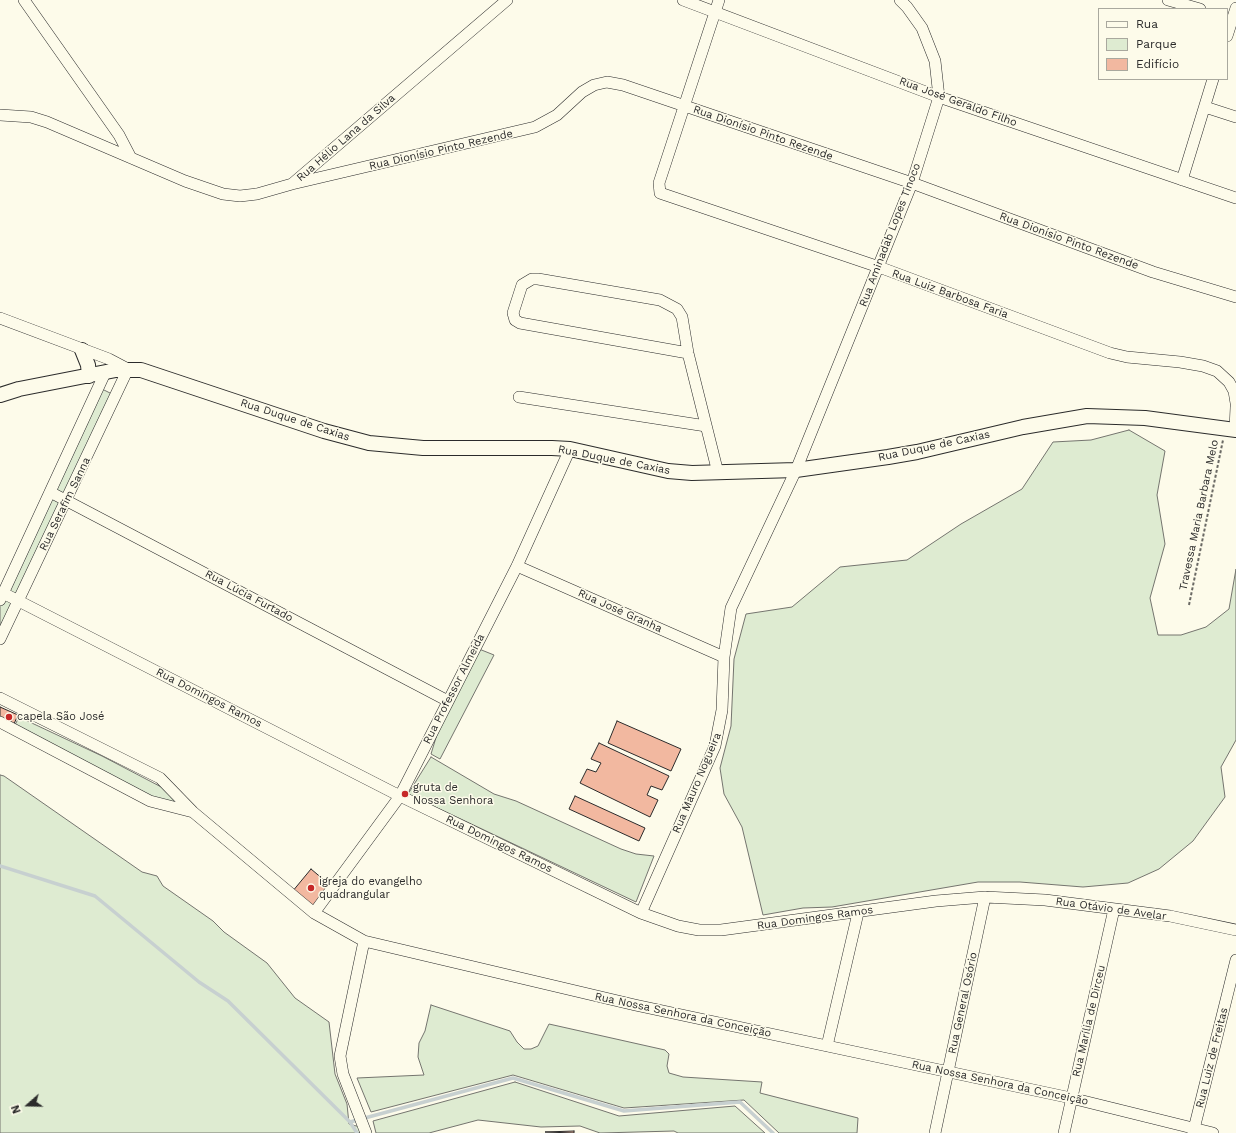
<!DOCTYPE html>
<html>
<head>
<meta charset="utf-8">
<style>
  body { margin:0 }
  #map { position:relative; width:1236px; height:1133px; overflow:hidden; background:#fdfbea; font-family:"Work Sans",sans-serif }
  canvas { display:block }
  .legend { position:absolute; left:1098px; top:8px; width:130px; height:72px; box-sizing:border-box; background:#fdfbea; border:1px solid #a9a89e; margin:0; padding:5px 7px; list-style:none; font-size:12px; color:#2b2b2b }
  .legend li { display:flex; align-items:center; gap:8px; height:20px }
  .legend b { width:20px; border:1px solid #a9a89e }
  .north { position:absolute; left:8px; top:1085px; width:40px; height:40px; -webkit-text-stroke:3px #fdfbea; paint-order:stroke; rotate:250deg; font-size:11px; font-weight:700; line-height:16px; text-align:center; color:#2b2b2b }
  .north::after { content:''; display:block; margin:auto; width:14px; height:18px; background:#2b2b2b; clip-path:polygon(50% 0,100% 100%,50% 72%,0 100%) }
</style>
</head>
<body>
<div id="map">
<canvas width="1236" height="1133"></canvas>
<ul class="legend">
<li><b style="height:5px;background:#fdfbea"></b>Rua</li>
<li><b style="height:11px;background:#deebd1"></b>Parque</li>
<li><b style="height:11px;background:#f2b8a0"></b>Edifício</li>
</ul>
<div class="north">N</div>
</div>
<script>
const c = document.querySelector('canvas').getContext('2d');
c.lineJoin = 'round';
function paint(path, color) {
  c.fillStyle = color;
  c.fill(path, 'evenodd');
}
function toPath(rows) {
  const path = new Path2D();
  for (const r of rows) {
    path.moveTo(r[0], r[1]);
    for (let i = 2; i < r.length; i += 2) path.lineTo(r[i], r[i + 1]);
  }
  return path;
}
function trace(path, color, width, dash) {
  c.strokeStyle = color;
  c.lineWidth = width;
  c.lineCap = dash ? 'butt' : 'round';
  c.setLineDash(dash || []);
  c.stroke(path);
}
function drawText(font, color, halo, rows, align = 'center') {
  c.font = font + ' "Work Sans",sans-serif';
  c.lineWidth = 3;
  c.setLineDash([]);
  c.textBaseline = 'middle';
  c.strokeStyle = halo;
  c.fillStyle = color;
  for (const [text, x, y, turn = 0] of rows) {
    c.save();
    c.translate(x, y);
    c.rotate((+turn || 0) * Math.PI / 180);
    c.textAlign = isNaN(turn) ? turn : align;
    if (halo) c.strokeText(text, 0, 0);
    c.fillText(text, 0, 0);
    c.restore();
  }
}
const green = toPath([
  [100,388,114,395,65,497,53,490,100,388],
  [1129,430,1165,451,1157,495,1165,544,1150,598,1158,635,1181,635,1206,627,1229,609,1236,569,1236,740,1221,767,1225,797,1193,841,1159,869,1128,883,1083,887,1020,882,978,882,832,907,803,908,763,915,742,827,724,794,720,768,731,726,734,659,746,614,792,607,840,567,907,560,961,524,1022,489,1053,442,1091,440,1129,430],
  [51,495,63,502,17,597,7,592,51,495],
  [5,596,15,601,0,634,0,606,5,596],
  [479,649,494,655,440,759,431,754,438,731,479,649],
  [19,717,102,756,167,790,183,808,154,800,14,727,19,717],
  [431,757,494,794,516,801,621,849,636,854,654,856,636,902,408,794,431,757],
  [0,775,4,776,142,872,157,876,163,886,213,921,224,932,267,963,295,998,329,1022,335,1074,347,1104,349,1124,360,1127,360,1133,0,1133,0,775],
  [431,1005,510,1031,517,1042,524,1049,531,1049,538,1046,549,1024,665,1050,669,1054,667,1066,669,1073,683,1077,762,1082,760,1093,858,1118,857,1133,779,1133,744,1100,624,1108,513,1075,371,1112,357,1078,424,1075,418,1057,419,1043,425,1031,431,1005],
  [515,1082,619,1116,735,1106,765,1133,678,1133,674,1131,600,1133,580,1126,541,1127,478,1120,429,1133,376,1133,373,1121,515,1082]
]);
paint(green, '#deebd1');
trace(green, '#74746e', 1);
trace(toPath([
  [0,866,95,896,199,982,228,1001,350,1122,513,1078,624,1111,740,1102,773,1133],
  [350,1122,357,1133]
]), '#c7d0d0', 3.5);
const building = toPath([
  [0,707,18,715,13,726,0,719,0,707],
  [617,721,681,749,671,771,608,743,617,721],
  [599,743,669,776,662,790,651,786,647,795,658,800,650,817,580,783,587,769,596,772,601,763,591,759,599,743],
  [575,796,645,828,639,841,569,809,575,796],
  [311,869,330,885,312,908,292,892,311,869],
  [574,1131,574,1133,545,1132,574,1131]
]);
paint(building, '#f2b8a0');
trace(building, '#2b2b2b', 1);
const minor = toPath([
  [24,0,119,135,131,158],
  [683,0,939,97,1236,198],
  [719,0,659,183,660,193,879,267,1110,353,1127,357,1180,362,1203,366,1217,371,1229,382,1234,391,1236,403],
  [1168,0,1200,9],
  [1227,36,1236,8],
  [1205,107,1236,117],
  [0,115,31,117,47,122,185,181,223,194,240,196,257,194,292,184,507,0],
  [1182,180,1213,79],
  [292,184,535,127,557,115,582,92,594,85,607,82,623,85,912,183,1153,272,1236,297],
  [0,318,109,359,128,369,0,639],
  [688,353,520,323,515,320,513,313,522,285,532,279,538,279,660,300,677,309,682,317,688,353,718,473],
  [519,397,706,426],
  [1235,430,1236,407],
  [50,492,448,701],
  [517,566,724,657],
  [3,593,400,796,641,913,678,926,699,930,721,930,936,901,985,897,1045,900,1170,916,1236,930],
  [0,600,105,373],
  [0,698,160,778,193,812,314,913,364,941,635,1005,1071,1098,1213,1133],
  [0,722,150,801,193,812],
  [314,913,400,796,517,566,570,449],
  [641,913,715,746,722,710,724,657,731,608,796,470,912,183,939,97,935,61,922,28,907,7,900,0],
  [364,941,340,1056,343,1074,366,1133],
  [827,1046,858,913],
  [935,1133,985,897],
  [1064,1133,1114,909],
  [1193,1133,1236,960]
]);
const tertiary = toPath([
  [82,350,88,365,89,376],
  [0,395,19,389,116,370,141,370,324,431,369,443,423,448,552,448,570,449,668,471,692,473,796,470,888,457,917,452,1023,427,1087,416,1145,418,1236,430]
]);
trace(minor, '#2b2b2b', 12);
trace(tertiary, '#2b2b2b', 16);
trace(toPath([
  [1189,605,1223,440]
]), '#6a6964', 2, [3, 2]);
trace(minor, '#fdfbea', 11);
trace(tertiary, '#fdfbea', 14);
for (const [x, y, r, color] of [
  [9,717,4,"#c62828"],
  [405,794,4,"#c62828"],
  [311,888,4,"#c62828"]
]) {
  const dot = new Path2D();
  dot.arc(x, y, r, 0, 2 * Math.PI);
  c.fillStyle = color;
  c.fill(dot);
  trace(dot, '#fdfbea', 1.5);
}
drawText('11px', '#2b2b2b', '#fdfbea', [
  ["Rua José Geraldo Filho",958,102,20],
  ["Rua Dionísio Pinto Rezende",763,133,19],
  ["Rua Hélio Lana da Silva",346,138,-41],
  ["Rua Dionísio Pinto Rezende",441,150,-13],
  ["Rua Aminadab Lopes Tinoco",890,235,-69],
  ["Rua Dionísio Pinto Rezende",1069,241,20],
  ["Rua Luiz Barbosa Faria",950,294,20],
  ["Rua Duque de Caxias",295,420,18],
  ["Rua Duque de Caxias",934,446,-12],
  ["Rua Duque de Caxias",614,460,11],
  ["Rua Serafim Sanna",65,504,-64],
  ["Travessa Maria Barbara Melo",1199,515,-78],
  ["Rua Lúcia Furtado",249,596,28],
  ["Rua José Granha",620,611,24],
  ["Rua Professor Almeida",454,689,-63],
  ["Rua Domingos Ramos",209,698,27],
  ["Rua Mauro Nogueira",697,783,-67],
  ["Rua Domingos Ramos",499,844,26],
  ["Rua Otávio de Avelar",1111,909,8],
  ["Rua Domingos Ramos",815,918,-8],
  ["Rua General Osório",963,1003,-78],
  ["Rua Nossa Senhora da Conceição",683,1015,12],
  ["Rua Marília de Dirceu",1089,1021,-77],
  ["Rua Luiz de Freitas",1212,1058,-76],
  ["Rua Nossa Senhora da Conceição",1000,1083,12]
]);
drawText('11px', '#2b2b2b', '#fdfbea', [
  ["capela São José",17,717],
  ["gruta de",413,788],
  ["Nossa Senhora",413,801],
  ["igreja do evangelho",319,882],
  ["quadrangular",319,895]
], 'left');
</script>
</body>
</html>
